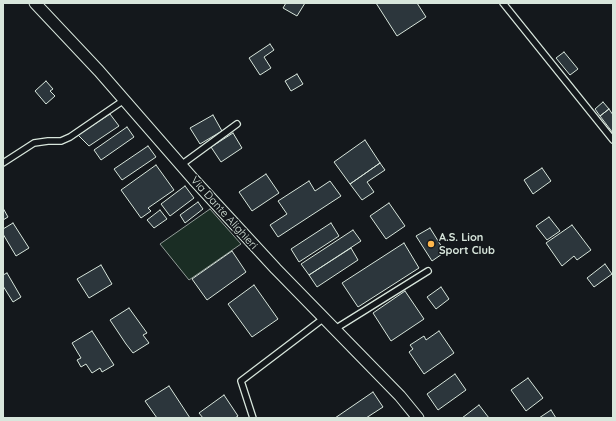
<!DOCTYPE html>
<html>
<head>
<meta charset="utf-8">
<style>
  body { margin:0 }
  #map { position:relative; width:616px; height:421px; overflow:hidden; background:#14181c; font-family:Quicksand,sans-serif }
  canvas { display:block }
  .frame { position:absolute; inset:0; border:4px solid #d8e6dc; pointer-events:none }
</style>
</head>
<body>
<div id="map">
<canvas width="616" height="421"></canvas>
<div class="frame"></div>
</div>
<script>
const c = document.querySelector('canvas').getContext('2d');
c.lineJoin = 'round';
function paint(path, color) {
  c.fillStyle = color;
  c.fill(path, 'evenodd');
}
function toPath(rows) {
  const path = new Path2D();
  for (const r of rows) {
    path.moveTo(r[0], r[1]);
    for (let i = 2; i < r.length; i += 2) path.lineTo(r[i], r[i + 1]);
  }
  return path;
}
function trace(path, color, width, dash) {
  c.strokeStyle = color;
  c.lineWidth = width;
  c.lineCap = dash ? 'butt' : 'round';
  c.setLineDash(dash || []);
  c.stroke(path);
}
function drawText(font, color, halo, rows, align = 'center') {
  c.font = font + ' Quicksand,sans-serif';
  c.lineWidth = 3;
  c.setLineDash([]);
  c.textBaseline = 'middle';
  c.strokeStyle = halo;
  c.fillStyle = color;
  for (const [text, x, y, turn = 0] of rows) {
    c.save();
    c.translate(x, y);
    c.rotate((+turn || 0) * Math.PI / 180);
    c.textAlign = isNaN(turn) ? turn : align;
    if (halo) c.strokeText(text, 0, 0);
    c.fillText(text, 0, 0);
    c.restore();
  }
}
const green = toPath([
  [210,209,241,244,189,280,160,244,210,209]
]);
paint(green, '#1a2d24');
trace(green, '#939e99', 1);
const building = toPath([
  [286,3,305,3,297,16,283,8,286,3],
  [376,3,417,3,426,17,397,36,376,3],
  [270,44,274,50,264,57,271,68,260,75,249,58,270,44],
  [564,52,578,69,570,75,556,58,564,52],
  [297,74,303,84,291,91,285,81,297,74],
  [46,81,53,89,50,91,55,96,46,104,35,91,46,81],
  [603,102,609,109,600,116,595,109,603,102],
  [609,109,613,115,613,133,600,116,609,109],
  [110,114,119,126,89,146,78,135,110,114],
  [213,115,222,131,200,144,190,128,213,115],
  [127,127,134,137,101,160,94,150,127,127],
  [233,133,242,148,221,162,211,147,233,133],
  [365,140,380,163,350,184,334,162,365,140],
  [148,146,156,157,122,180,114,169,148,146],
  [380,163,385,170,367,182,374,192,362,200,350,184,380,163],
  [156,165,174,190,148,208,151,211,141,218,121,190,156,165],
  [542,168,551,181,533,194,524,180,542,168],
  [266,174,279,193,252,211,239,192,266,174],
  [309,181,315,191,330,181,341,196,278,237,270,225,287,214,278,201,309,181],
  [185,186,194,198,170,216,161,204,185,186],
  [198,202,203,209,185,223,180,215,198,202],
  [389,203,405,226,386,239,370,216,389,203],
  [3,208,8,217,3,220,3,208],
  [160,210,167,219,154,228,147,220,160,210],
  [549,217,560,231,547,240,536,226,549,217],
  [13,223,29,248,16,256,3,234,3,229,13,223],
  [331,223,339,236,299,262,291,249,331,223],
  [572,225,591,250,577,260,574,256,562,266,546,243,572,225],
  [430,228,445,252,432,261,416,236,430,228],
  [353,230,361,241,309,275,301,264,353,230],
  [404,243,419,268,358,307,342,283,404,243],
  [351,248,358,260,317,287,309,275,351,248],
  [232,251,246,272,207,300,192,279,232,251],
  [605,264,612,274,594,287,587,278,605,264],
  [101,265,112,284,89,298,77,279,101,265],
  [7,273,21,297,13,302,3,286,3,275,7,273],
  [254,285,278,319,252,337,228,304,254,285],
  [441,287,449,299,436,309,427,297,441,287],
  [405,291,424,319,391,341,373,313,405,291],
  [129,308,147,333,143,335,149,343,133,353,126,344,110,320,129,308],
  [92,331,114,365,102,372,100,368,92,373,86,364,81,367,77,360,81,358,72,343,92,331],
  [439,331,454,353,424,374,409,352,413,349,410,345,424,336,426,340,439,331],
  [455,374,466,390,438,410,427,394,455,374],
  [528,378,543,398,526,411,511,390,528,378],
  [169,386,190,418,157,418,145,401,169,386],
  [373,392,383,407,366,418,335,418,373,392],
  [224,395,238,416,235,418,203,418,199,413,224,395],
  [479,405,489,418,462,418,479,405],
  [551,410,556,418,539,418,551,410]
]);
paint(building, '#2c363c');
trace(building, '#d8e6dc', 1);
const lane = toPath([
  [503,3,613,140],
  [3,163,34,143,48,141,61,141,70,137,124,100],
  [181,165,237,124],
  [335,329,428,271],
  [253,418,241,381,324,318]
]);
const street = toPath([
  [35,3,99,71,194,180,276,269,400,396,418,418]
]);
trace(lane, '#d8e6dc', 8);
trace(street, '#d8e6dc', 13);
trace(lane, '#14181c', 5.5);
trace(street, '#14181c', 11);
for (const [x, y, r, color] of [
  [431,244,4,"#ffb74d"]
]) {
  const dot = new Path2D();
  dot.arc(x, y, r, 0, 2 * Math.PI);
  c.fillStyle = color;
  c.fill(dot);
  trace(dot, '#14181c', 1.5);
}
drawText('11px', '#d8e6dc', '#14181c', [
  ["Via Dante Alighieri",224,213,48]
]);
drawText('bold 11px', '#d8e6dc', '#14181c', [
  ["A.S. Lion",439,238],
  ["Sport Club",439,251]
], 'left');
</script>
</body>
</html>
